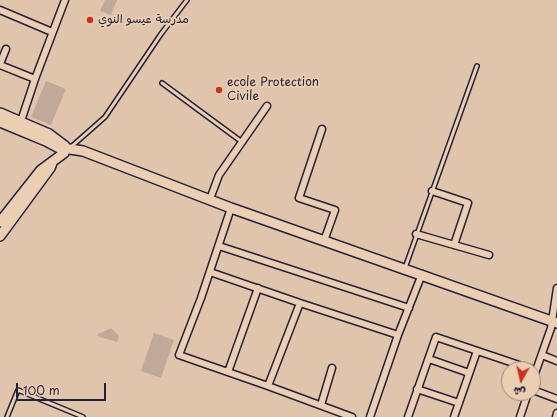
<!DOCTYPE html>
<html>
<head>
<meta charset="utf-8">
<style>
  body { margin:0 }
  #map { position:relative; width:557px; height:417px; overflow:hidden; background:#e0c4ab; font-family:"Playpen Sans","Playpen Sans Arabic",sans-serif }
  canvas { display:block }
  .north { position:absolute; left:501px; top:361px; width:40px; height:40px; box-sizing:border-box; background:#ecceb2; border:1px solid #9b8982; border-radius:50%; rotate:188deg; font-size:11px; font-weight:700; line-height:16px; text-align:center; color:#22223b }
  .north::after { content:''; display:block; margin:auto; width:14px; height:18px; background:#c8321e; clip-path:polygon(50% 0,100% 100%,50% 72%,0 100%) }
  .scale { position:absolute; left:16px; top:383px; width:90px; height:18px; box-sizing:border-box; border:2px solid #22223b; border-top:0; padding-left:5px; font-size:12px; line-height:14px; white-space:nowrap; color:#22223b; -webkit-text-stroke:3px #ecceb2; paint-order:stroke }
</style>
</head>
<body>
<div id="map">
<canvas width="557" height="417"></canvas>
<div class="north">ش</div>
<div class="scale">100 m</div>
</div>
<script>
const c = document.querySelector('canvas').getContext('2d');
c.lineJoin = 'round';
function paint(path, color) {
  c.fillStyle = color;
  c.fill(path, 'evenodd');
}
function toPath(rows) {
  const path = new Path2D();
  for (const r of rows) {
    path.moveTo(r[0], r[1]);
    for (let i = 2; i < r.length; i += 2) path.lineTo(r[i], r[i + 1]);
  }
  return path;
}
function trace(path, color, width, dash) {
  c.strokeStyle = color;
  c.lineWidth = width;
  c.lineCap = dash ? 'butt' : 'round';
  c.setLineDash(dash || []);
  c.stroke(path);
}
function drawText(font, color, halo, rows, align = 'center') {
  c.font = font + ' "Playpen Sans","Playpen Sans Arabic",sans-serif';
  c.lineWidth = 3.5;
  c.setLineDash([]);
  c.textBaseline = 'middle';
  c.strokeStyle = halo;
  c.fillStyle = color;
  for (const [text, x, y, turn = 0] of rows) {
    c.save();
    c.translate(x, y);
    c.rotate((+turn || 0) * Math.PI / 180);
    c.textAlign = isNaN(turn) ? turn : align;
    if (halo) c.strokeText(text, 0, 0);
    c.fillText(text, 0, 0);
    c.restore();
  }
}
paint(toPath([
  [105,0,117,0,111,15,100,11],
  [46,81,66,89,51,125,31,117],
  [111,328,119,336,117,342,97,336,98,334],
  [154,333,174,340,161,378,141,371]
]), '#c0a998');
const lane = toPath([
  [162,83,242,142],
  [71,147,105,117,161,34,187,0],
  [405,268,477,66],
  [7,417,18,390,83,417]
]);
const street = toPath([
  [0,10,52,32],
  [0,64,6,49],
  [0,65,35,79],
  [20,124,35,79,65,0],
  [322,129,299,198,335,210,324,241],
  [432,191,468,203,454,245],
  [210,199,219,175,267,106],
  [231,208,201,298,179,355,268,386],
  [416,234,489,255],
  [219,246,409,308],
  [210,272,300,303],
  [542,355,557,361],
  [429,359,469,373],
  [228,372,258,288],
  [533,379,551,328,557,288],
  [417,389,459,403],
  [533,390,557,399],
  [321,405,332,368],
  [352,417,268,386,300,303,398,335],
  [370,417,398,335,422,274],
  [408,417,436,337,531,369],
  [454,417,477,351],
  [520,417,528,393],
  [556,417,557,413]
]);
const secondary = toPath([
  [0,113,49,134,65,146],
  [0,122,46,141,61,149],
  [70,149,83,151,231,208,557,323],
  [0,222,41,170,64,153],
  [0,236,50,168,52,163]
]);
trace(lane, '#22223b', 6);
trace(street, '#22223b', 9);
trace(secondary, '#22223b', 12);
trace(lane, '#ecceb2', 3);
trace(street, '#ecceb2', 6);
trace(secondary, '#ecceb2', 9);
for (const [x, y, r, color] of [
  [90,20,4,"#c8321e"],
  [219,90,4,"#c8321e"]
]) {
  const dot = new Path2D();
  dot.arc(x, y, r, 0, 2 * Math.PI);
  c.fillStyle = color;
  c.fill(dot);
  trace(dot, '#ecceb2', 1.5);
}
drawText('12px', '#22223b', '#ecceb2', [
  ["مدرسة عيسو النوي",98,20],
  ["ecole Protection",227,83],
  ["Civile",227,97]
], 'left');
</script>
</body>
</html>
